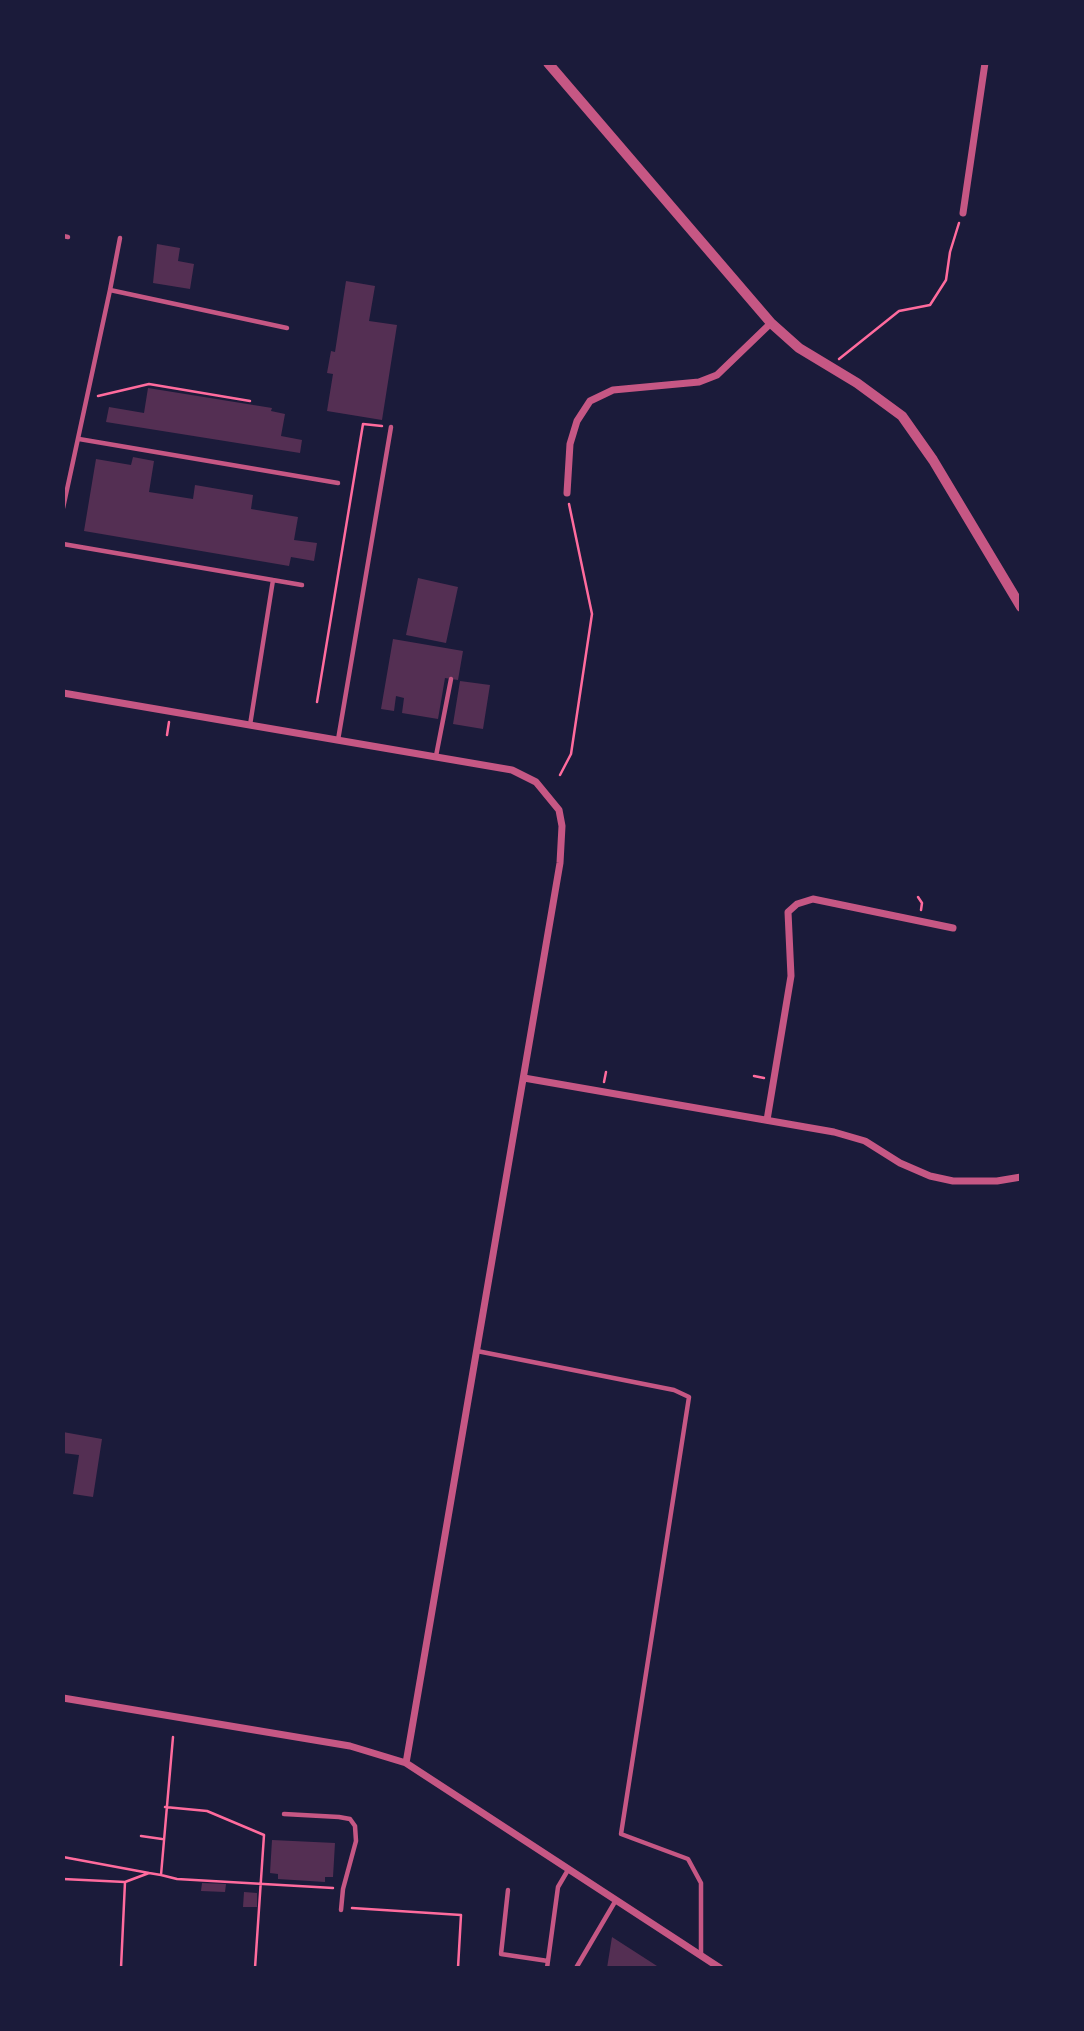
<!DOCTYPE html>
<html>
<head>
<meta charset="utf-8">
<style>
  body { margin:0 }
  #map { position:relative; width:1084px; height:2031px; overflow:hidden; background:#1b1b3a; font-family:Barlow,sans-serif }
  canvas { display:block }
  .frame { position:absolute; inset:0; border:65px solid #1b1b3a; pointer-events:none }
</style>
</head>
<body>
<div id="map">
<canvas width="1084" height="2031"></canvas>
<div class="frame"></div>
</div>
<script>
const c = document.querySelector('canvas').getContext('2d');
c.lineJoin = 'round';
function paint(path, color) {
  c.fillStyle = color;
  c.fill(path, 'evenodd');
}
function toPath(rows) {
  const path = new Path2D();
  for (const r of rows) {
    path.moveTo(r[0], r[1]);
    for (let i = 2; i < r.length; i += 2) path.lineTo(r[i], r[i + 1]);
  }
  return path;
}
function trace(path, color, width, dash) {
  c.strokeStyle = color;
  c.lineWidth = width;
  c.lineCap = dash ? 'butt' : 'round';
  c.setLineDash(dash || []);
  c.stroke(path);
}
paint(toPath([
  [157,244,180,248,178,261,194,264,190,289,153,283],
  [346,281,375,286,369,321,397,325,382,420,327,411,333,374,327,373,331,351,335,352],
  [148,388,272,408,271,411,285,414,281,436,302,440,300,453,106,422,109,407,144,413],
  [133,457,154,461,149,492,193,499,195,485,253,495,251,509,298,517,294,540,317,543,314,561,291,557,289,566,84,531,96,459,131,465],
  [418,578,458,587,446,643,406,635],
  [393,639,463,651,458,680,445,678,438,719,402,713,404,698,396,696,394,711,381,709],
  [460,681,490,685,483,729,453,724],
  [63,1432,102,1439,93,1497,73,1494,79,1455,63,1453],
  [272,1840,335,1843,333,1877,325,1877,325,1882,278,1879,278,1874,270,1873],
  [202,1883,226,1884,225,1892,201,1891],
  [244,1892,257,1893,257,1907,243,1907],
  [612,1937,657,1966,657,1968,607,1968]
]), '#542f53');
trace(toPath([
  [839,359,899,311,930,305,946,280,950,252,959,223],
  [98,396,149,384,250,401],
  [317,702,363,424,382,426],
  [167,735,169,722],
  [560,775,571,754,592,614,569,504],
  [918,897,922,903,921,910],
  [754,1076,764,1078],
  [604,1082,606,1072],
  [173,1737,161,1875,177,1879,333,1888],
  [165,1807,207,1811,264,1835,255,1968],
  [141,1836,162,1839],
  [63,1857,149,1873],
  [63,1879,125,1882,149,1873,161,1875],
  [352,1908,461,1915,458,1968],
  [121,1968,125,1882]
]), '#ff6b9d', 2.5);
trace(toPath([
  [63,236,68,237],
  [110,290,120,238],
  [79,439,338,483],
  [63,508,110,290,287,328],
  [63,544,302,585],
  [250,725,273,580],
  [338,740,391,427],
  [436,756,451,679],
  [477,1351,674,1390,689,1397,621,1834,688,1859,701,1883,701,1956],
  [284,1814,339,1817,350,1819,355,1826,356,1841,343,1889,341,1910],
  [508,1890,501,1954,548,1961],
  [547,1968,558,1887,568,1870],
  [576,1968,616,1900]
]), '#c65784', 4.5);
trace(toPath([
  [963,213,985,63],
  [567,493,570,444,577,421,590,401,613,390,699,382,717,375,771,323],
  [63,693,512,770,536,782,559,810,562,826,560,863,406,1763],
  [524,1078,834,1132,865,1141,900,1163,930,1176,953,1181,997,1181,1021,1177],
  [767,1120,791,976,788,912,797,904,813,899,953,928],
  [63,1698,350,1746,406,1763,720,1968]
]), '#c65784', 7);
trace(toPath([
  [548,63,771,323,799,348,857,383,902,416,933,460,1021,607]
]), '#c65784', 10);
</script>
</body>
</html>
